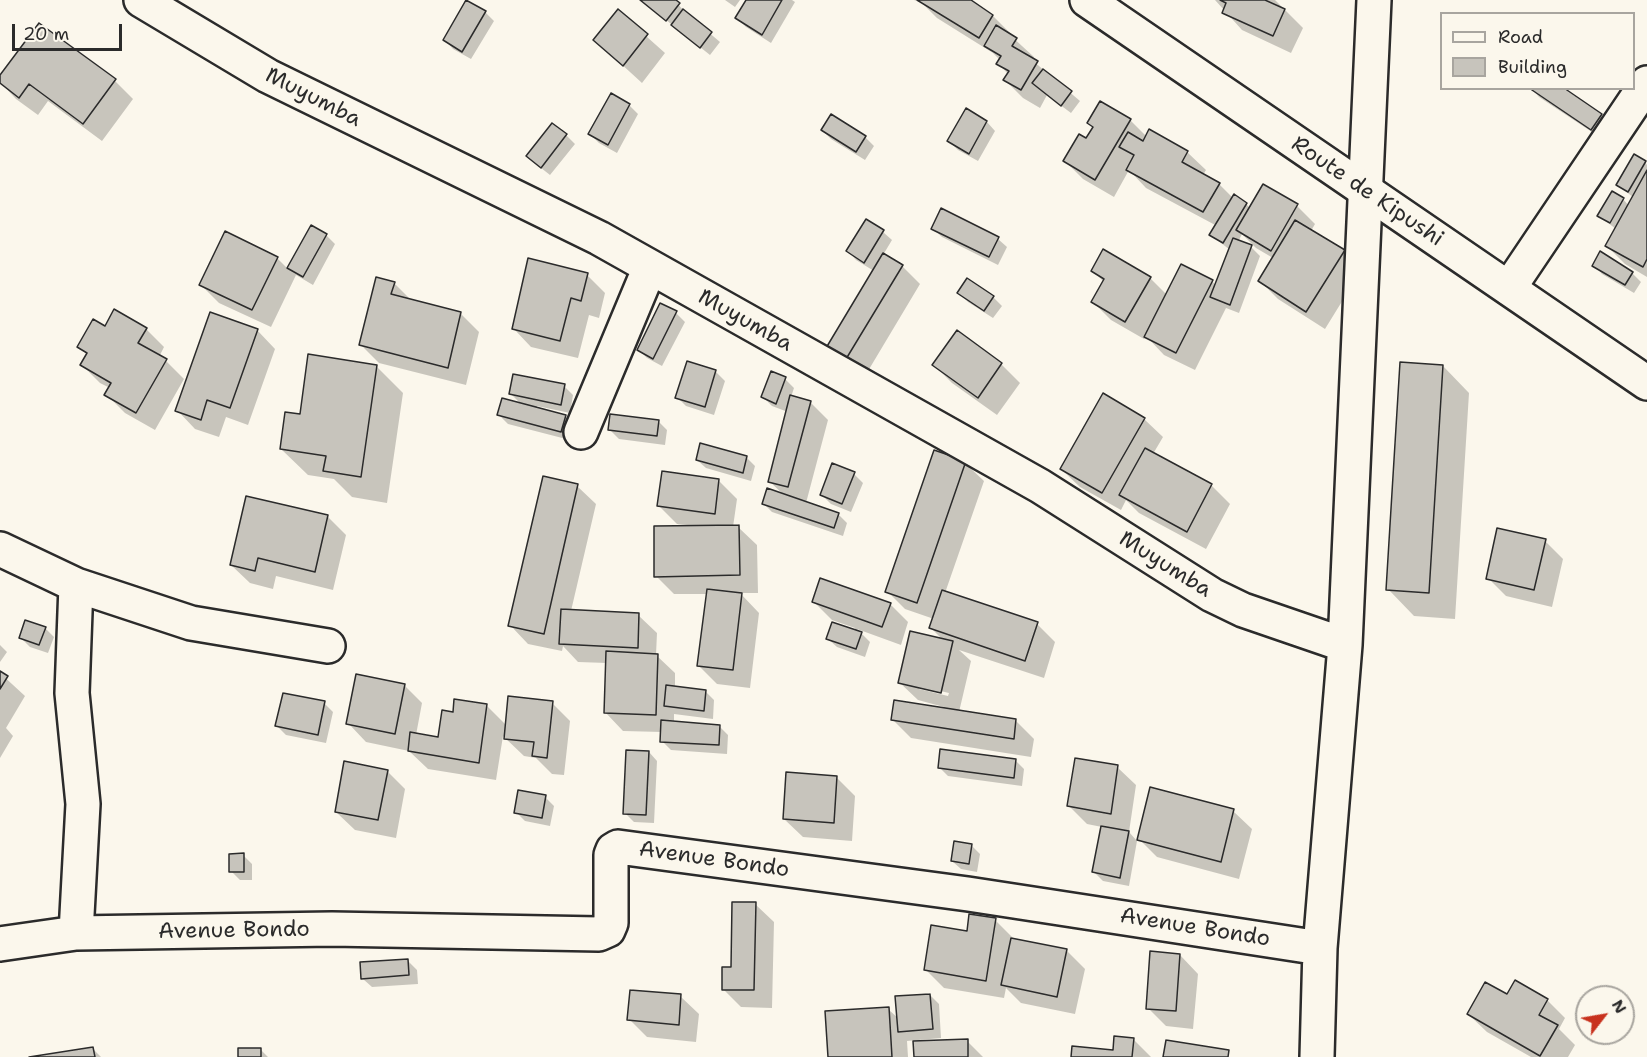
<!DOCTYPE html>
<html>
<head>
<meta charset="utf-8">
<style>
  body { margin:0 }
  #map { position:relative; width:1647px; height:1057px; overflow:hidden; background:#fbf7ec; font-family:"Shantell Sans",sans-serif }
  canvas { display:block }
  .legend { position:absolute; left:1440px; top:12px; width:195px; height:78px; box-sizing:border-box; background:#fbf7ec; border:2px solid #a8a59f; margin:0; padding:8px 10px; list-style:none; font-size:18px; color:#2b2b2b }
  .legend li { display:flex; align-items:center; gap:12px; height:30px }
  .legend b { width:30px; border:2px solid #a8a59f }
  .north { position:absolute; left:1575px; top:985px; width:60px; height:60px; box-sizing:border-box; background:#fbf7ec; border:2px solid #a8a59f; border-radius:50%; rotate:59deg; font-size:16px; font-weight:700; line-height:24px; text-align:center; color:#2b2b2b }
  .north::after { content:''; display:block; margin:auto; width:21px; height:27px; background:#c8321e; clip-path:polygon(50% 0,100% 100%,50% 72%,0 100%) }
  .scale { position:absolute; left:12px; top:24px; width:110px; height:27px; box-sizing:border-box; border:3px solid #2b2b2b; border-top:0; padding-left:8px; font-size:18px; line-height:21px; white-space:nowrap; color:#2b2b2b; -webkit-text-stroke:4px #fbf7ec; paint-order:stroke }
</style>
</head>
<body>
<div id="map">
<canvas width="1647" height="1057"></canvas>
<ul class="legend">
<li><b style="height:8px;background:#fbf7ec"></b>Road</li>
<li><b style="height:16px;background:#c7c4bc"></b>Building</li>
</ul>
<div class="north">N</div>
<div class="scale">20 m</div>
</div>
<script>
const c = document.querySelector('canvas').getContext('2d');
c.lineJoin = 'round';
function paint(path, color) {
  c.fillStyle = color;
  c.fill(path, 'evenodd');
}
function toPath(rows) {
  const path = new Path2D();
  for (const r of rows) {
    path.moveTo(r[0], r[1]);
    for (let i = 2; i < r.length; i += 2) path.lineTo(r[i], r[i + 1]);
  }
  return path;
}
function trace(path, color, width, dash) {
  c.strokeStyle = color;
  c.lineWidth = width;
  c.lineCap = dash ? 'butt' : 'round';
  c.setLineDash(dash || []);
  c.stroke(path);
}
function drawText(font, color, halo, rows, align = 'center') {
  c.font = font + ' "Shantell Sans",sans-serif';
  c.lineWidth = 4.5;
  c.setLineDash([]);
  c.textBaseline = 'middle';
  c.strokeStyle = halo;
  c.fillStyle = color;
  for (const [text, x, y, turn = 0] of rows) {
    c.save();
    c.translate(x, y);
    c.rotate((+turn || 0) * Math.PI / 180);
    c.textAlign = isNaN(turn) ? turn : align;
    if (halo) c.strokeText(text, 0, 0);
    c.fillText(text, 0, 0);
    c.restore();
  }
}
paint(toPath([
  [641,0,674,0,687,14,720,42,710,55],
  [725,0,740,0,735,7],
  [748,0,792,0,795,2,771,43,746,27,737,18],
  [914,0,968,0,993,16,1011,34,1010,35,1034,57,1032,60,1080,101,1071,113,1047,95,1040,108,1023,98,1005,80,1008,74,998,63,1000,60,993,53,937,18,922,3],
  [1215,0,1275,0,1303,28,1291,53,1242,30],
  [485,12,494,21,471,59,453,49,445,40],
  [619,12,665,53,642,83,595,40],
  [0,78,115,81,133,99,102,141,48,101,38,115,16,99,0,82],
  [1531,88,1601,115,1610,124,1601,138,1539,97],
  [629,105,638,114,617,153,599,143,590,134],
  [1130,120,1147,137,1187,152,1206,170,1203,175,1219,184,1234,199,1246,204,1250,208,1263,186,1297,206,1315,224,1311,231,1344,251,1362,269,1325,329,1278,299,1260,281,1273,258,1256,248,1242,234,1238,242,1251,247,1260,256,1239,313,1226,308,1195,370,1164,355,1146,336,1144,339,1111,320,1093,302,1104,282,1093,271,1150,278,1167,295,1212,281,1216,286,1230,250,1211,235,1217,226,1146,188,1129,170,1114,197,1083,179,1065,161,1087,140,1094,128,1088,123],
  [987,122,995,131,978,161,958,150,949,141],
  [822,130,865,137,874,146,865,160,831,139],
  [566,135,575,144,550,175,536,164],
  [1645,162,1647,165,1647,277,1625,264,1607,246,1616,229,1599,216,1623,199,1629,206,1634,198,1618,185],
  [866,221,883,232,892,240,883,255,902,266,920,284,862,381,825,353,874,271,856,260,848,251],
  [312,227,326,235,335,244,313,285,296,275,271,327,219,303,201,285,277,258,288,269],
  [933,229,998,239,1007,247,998,265,942,237],
  [1594,265,1632,273,1641,282,1634,293,1602,274],
  [587,275,605,293,599,318,589,315,578,358,531,347,513,328],
  [394,283,412,301,460,313,479,332,466,385,379,363,361,345],
  [959,293,993,297,1002,306,993,318,968,302],
  [676,313,685,322,662,366,647,358,638,349],
  [106,328,146,329,164,347,159,357,166,361,184,379,155,430,125,413,106,394,110,388,100,383,82,365,88,355,79,346],
  [257,330,275,349,248,425,226,417,219,437,195,429,177,410],
  [957,332,1001,364,1020,383,997,415,952,383,934,365],
  [688,363,716,372,725,381,714,415,686,406,677,397],
  [376,366,403,393,387,503,352,497,334,479,308,475,281,449,301,416],
  [1443,366,1469,393,1455,619,1414,616,1388,589],
  [772,373,785,379,794,388,791,397,810,402,828,420,806,503,838,514,847,523,843,536,772,512,763,503,784,495,769,481,788,412,772,406,763,397],
  [564,386,573,395,570,413,537,406,537,409,565,416,574,425,570,440,508,424,499,415,522,405,511,394],
  [1144,419,1163,437,1153,454,1212,486,1230,504,1206,549,1139,513,1126,500,1121,510,1080,487,1061,469],
  [658,421,667,430,665,445,619,439,610,430],
  [746,457,755,466,751,481,706,468,697,460],
  [965,463,984,481,945,593,1037,624,1055,642,1044,678,959,650,971,661,959,712,1016,721,1034,739,1031,757,911,738,893,720,944,709,944,707,918,700,899,682,943,640,931,628,934,619,905,609,887,591],
  [919,686,949,693,948,696,919,689],
  [854,474,863,483,851,512,831,504,822,495],
  [719,481,737,499,733,527,738,527,757,545,758,593,740,593,759,613,750,688,717,684,699,666,708,594,674,594,656,576,687,525,677,524,659,506],
  [577,486,596,504,571,611,638,615,657,633,656,655,675,673,675,688,705,691,714,700,713,719,674,714,674,723,719,726,728,735,727,754,671,750,662,741,662,732,623,731,605,712,607,663,578,662,563,646,562,651,528,644,510,625],
  [247,498,328,517,346,535,333,590,276,576,273,589,250,583,231,565],
  [1545,541,1563,559,1552,607,1506,596,1488,578],
  [814,602,890,604,908,622,901,645,857,629,870,642,865,657,837,647,828,639,854,631,855,628,832,620],
  [45,628,54,637,48,653,30,647,21,638],
  [0,645,7,652,0,662],
  [0,673,25,696,6,728,13,736,0,758],
  [404,685,422,703,416,735,439,738,454,713,487,706,507,726,552,703,570,721,564,775,552,774,536,758,524,756,503,736,496,780,428,769,409,751,366,742,348,723],
  [324,703,333,712,326,743,286,735,277,726],
  [649,752,657,761,654,823,634,822,625,813],
  [1015,760,1024,769,1022,786,948,776,939,767],
  [1117,767,1136,785,1129,832,1137,841,1129,886,1103,881,1094,872,1102,827,1087,824,1069,806],
  [387,771,405,789,396,838,355,830,336,812],
  [836,777,855,796,852,841,803,837,784,819],
  [545,797,554,806,550,826,525,821,516,812],
  [1233,811,1252,829,1239,879,1157,857,1139,839],
  [971,845,980,854,977,872,961,869,952,861],
  [243,855,252,864,252,880,240,880,231,871],
  [755,904,774,922,772,1008,741,1007,723,989],
  [995,920,1013,938,1013,940,1067,951,1085,969,1075,1014,1021,1003,1006,988,1004,998,944,988,926,970,968,932],
  [1180,955,1198,974,1193,1029,1166,1026,1148,1008],
  [408,961,417,970,418,984,372,987,363,979],
  [930,995,939,1004,941,1038,907,1041,908,1057,830,1057,888,1009,899,1019],
  [680,996,699,1014,696,1042,647,1037,629,1019],
  [1507,997,1547,1000,1565,1018,1559,1029,1575,1045,1568,1057,1531,1057,1487,1032,1468,1014],
  [1133,1039,1151,1057,1073,1057,1114,1051],
  [967,1041,983,1057,915,1057],
  [93,1049,101,1057,38,1057],
  [261,1050,268,1057,239,1057]
]), '#0003');
const building = toPath([
  [466,0,486,11,462,52,443,40,466,0],
  [640,0,676,0,680,3,666,21,640,0],
  [746,0,782,0,762,35,735,18,746,0],
  [917,0,971,0,993,15,979,38,917,0],
  [1220,0,1265,0,1285,9,1273,36,1222,13,1226,3,1220,0],
  [618,9,648,34,623,66,593,40,618,9],
  [683,9,712,32,700,48,671,25,683,9],
  [39,23,116,79,83,124,29,84,19,98,0,83,0,75,39,23],
  [996,25,1017,38,1012,46,1038,61,1021,90,1003,80,1009,71,996,64,1001,56,984,46,996,25],
  [1043,69,1072,91,1061,106,1032,83,1043,69],
  [1529,88,1564,88,1602,114,1591,130,1529,88],
  [611,93,630,104,608,145,588,134,611,93],
  [1100,101,1131,119,1095,180,1063,161,1079,134,1086,138,1093,127,1087,123,1100,101],
  [966,108,987,121,969,154,947,141,966,108],
  [831,114,866,136,856,152,821,130,831,114],
  [552,123,567,134,541,168,526,156,552,123],
  [1149,129,1188,151,1182,162,1220,183,1203,212,1126,170,1134,155,1119,147,1128,132,1143,141,1149,129],
  [1634,154,1646,161,1628,192,1616,185,1634,154],
  [1647,170,1647,259,1643,267,1605,246,1647,170],
  [1263,184,1298,204,1271,251,1236,230,1263,184],
  [1612,191,1624,198,1610,223,1597,216,1612,191],
  [1234,194,1247,203,1223,243,1209,235,1234,194],
  [941,208,999,237,989,257,931,229,941,208],
  [866,219,884,230,864,263,846,251,866,219],
  [1295,220,1345,250,1306,312,1258,281,1295,220],
  [311,225,327,234,303,277,287,268,311,225],
  [225,231,278,257,252,310,199,285,225,231],
  [1233,238,1252,245,1230,305,1210,297,1233,238],
  [1103,249,1151,277,1125,322,1091,302,1104,279,1091,271,1103,249],
  [1600,251,1633,272,1625,285,1592,266,1600,251],
  [883,253,903,265,843,364,823,353,883,253],
  [528,258,588,273,581,301,571,298,560,341,512,329,528,258],
  [1181,264,1213,280,1176,353,1144,337,1181,264],
  [376,277,395,282,391,294,461,312,448,368,359,345,376,277],
  [967,278,994,296,984,311,957,293,967,278],
  [660,303,677,311,653,359,637,350,660,303],
  [114,309,147,328,138,343,167,359,136,413,104,395,111,383,80,365,87,353,77,347,93,319,105,326,114,309],
  [210,312,258,329,230,408,207,400,201,420,175,411,210,312],
  [957,330,1002,363,978,398,932,365,957,330],
  [308,354,377,365,361,477,323,471,326,456,280,449,285,412,300,414,308,354],
  [687,361,716,370,705,407,675,398,687,361],
  [1400,362,1443,365,1429,593,1386,590,1400,362],
  [771,371,786,377,776,404,761,397,771,371],
  [513,374,565,384,561,405,509,394,513,374],
  [1103,393,1145,418,1102,493,1060,469,1103,393],
  [790,395,811,401,788,487,768,482,790,395],
  [502,398,566,415,561,432,497,415,502,398],
  [610,414,659,420,657,436,608,430,610,414],
  [700,443,747,456,743,473,696,460,700,443],
  [1145,448,1212,484,1187,532,1119,495,1145,448],
  [934,450,966,461,917,603,885,592,934,450],
  [832,463,855,472,842,504,820,495,832,463],
  [662,471,719,479,715,514,657,506,662,471],
  [543,476,578,484,544,634,508,626,543,476],
  [767,488,839,513,834,528,762,504,767,488],
  [246,496,328,515,315,572,258,558,255,571,230,565,246,496],
  [739,525,740,575,654,577,654,526,739,525],
  [1497,528,1546,539,1534,590,1486,579,1497,528],
  [820,578,891,603,882,627,812,602,820,578],
  [707,589,742,593,733,670,697,666,707,589],
  [942,590,1038,622,1025,661,929,628,942,590],
  [561,609,639,613,638,648,559,644,561,609],
  [25,620,46,627,39,645,19,638,25,620],
  [832,622,862,632,856,649,826,639,832,622],
  [910,631,953,641,941,693,898,683,910,631],
  [606,651,658,654,656,715,604,713,606,651],
  [0,671,8,676,0,689,0,671],
  [356,674,405,684,395,734,346,724,356,674],
  [666,685,706,690,704,711,664,706,666,685],
  [283,693,325,701,318,735,275,726,283,693],
  [508,696,553,701,547,758,532,756,534,742,504,739,508,696],
  [454,699,487,704,479,763,408,751,410,732,438,737,442,710,453,712,454,699],
  [894,700,1016,719,1014,739,891,720,894,700],
  [661,720,720,725,719,745,660,742,661,720],
  [940,749,1016,759,1014,778,938,768,940,749],
  [626,750,649,751,646,815,623,814,626,750],
  [1075,758,1118,765,1111,814,1067,806,1075,758],
  [344,761,388,770,378,820,335,812,344,761],
  [786,772,837,776,834,823,783,819,786,772],
  [1150,787,1234,809,1221,862,1137,840,1150,787],
  [518,790,546,795,542,818,514,813,518,790],
  [1101,826,1129,831,1120,878,1092,872,1101,826],
  [954,841,972,844,969,864,951,861,954,841],
  [244,853,244,872,229,872,229,854,244,853],
  [732,902,756,902,754,990,722,990,722,967,731,967,732,902],
  [969,914,996,918,986,981,924,970,931,925,967,931,969,914],
  [1011,938,1067,949,1057,997,1001,985,1011,938],
  [1150,951,1180,954,1176,1011,1146,1009,1150,951],
  [408,959,409,975,361,979,360,962,408,959],
  [1515,980,1548,999,1539,1015,1558,1025,1540,1056,1467,1014,1485,982,1507,994,1515,980],
  [630,990,681,994,679,1025,627,1020,630,990],
  [930,994,933,1029,898,1032,895,996,930,994],
  [889,1007,892,1057,828,1057,825,1011,889,1007],
  [1114,1036,1134,1038,1132,1057,1071,1057,1072,1046,1113,1050,1114,1036],
  [968,1039,968,1057,914,1057,913,1041,968,1039],
  [1166,1040,1229,1050,1228,1057,1163,1057,1166,1040],
  [93,1047,95,1057,29,1057,93,1047],
  [238,1048,261,1048,261,1057,238,1057,238,1048]
]);
paint(building, '#c7c4bc');
trace(building, '#2b2b2b', 1.5);
const street = toPath([
  [141,0,268,76,599,238,1040,486,1212,595,1243,610,1345,645],
  [1509,288,1647,83],
  [581,432,650,267],
  [0,549,76,585,191,623,328,646],
  [76,933,83,804,72,693,76,585],
  [0,944,76,933,332,929,599,934,608,930,611,923,611,855,613,850,618,847,968,894,1320,948],
  [1317,1057,1320,948,1345,645,1374,0]
]);
const secondary = toPath([
  [1087,0,1647,383]
]);
trace(street, '#2b2b2b', 38);
trace(secondary, '#2b2b2b', 38);
trace(street, '#fbf7ec', 33);
trace(secondary, '#fbf7ec', 33);
drawText('22px', '#2b2b2b', '#fbf7ec', [
  ["Muyumba",313,98,27],
  ["Route de Kipushi",1367,192,34],
  ["Muyumba",745,321,29],
  ["Muyumba",1165,565,32],
  ["Avenue Bondo",714,860,8],
  ["Avenue Bondo",1195,928,9],
  ["Avenue Bondo",234,931,-1]
]);
</script>
</body>
</html>
